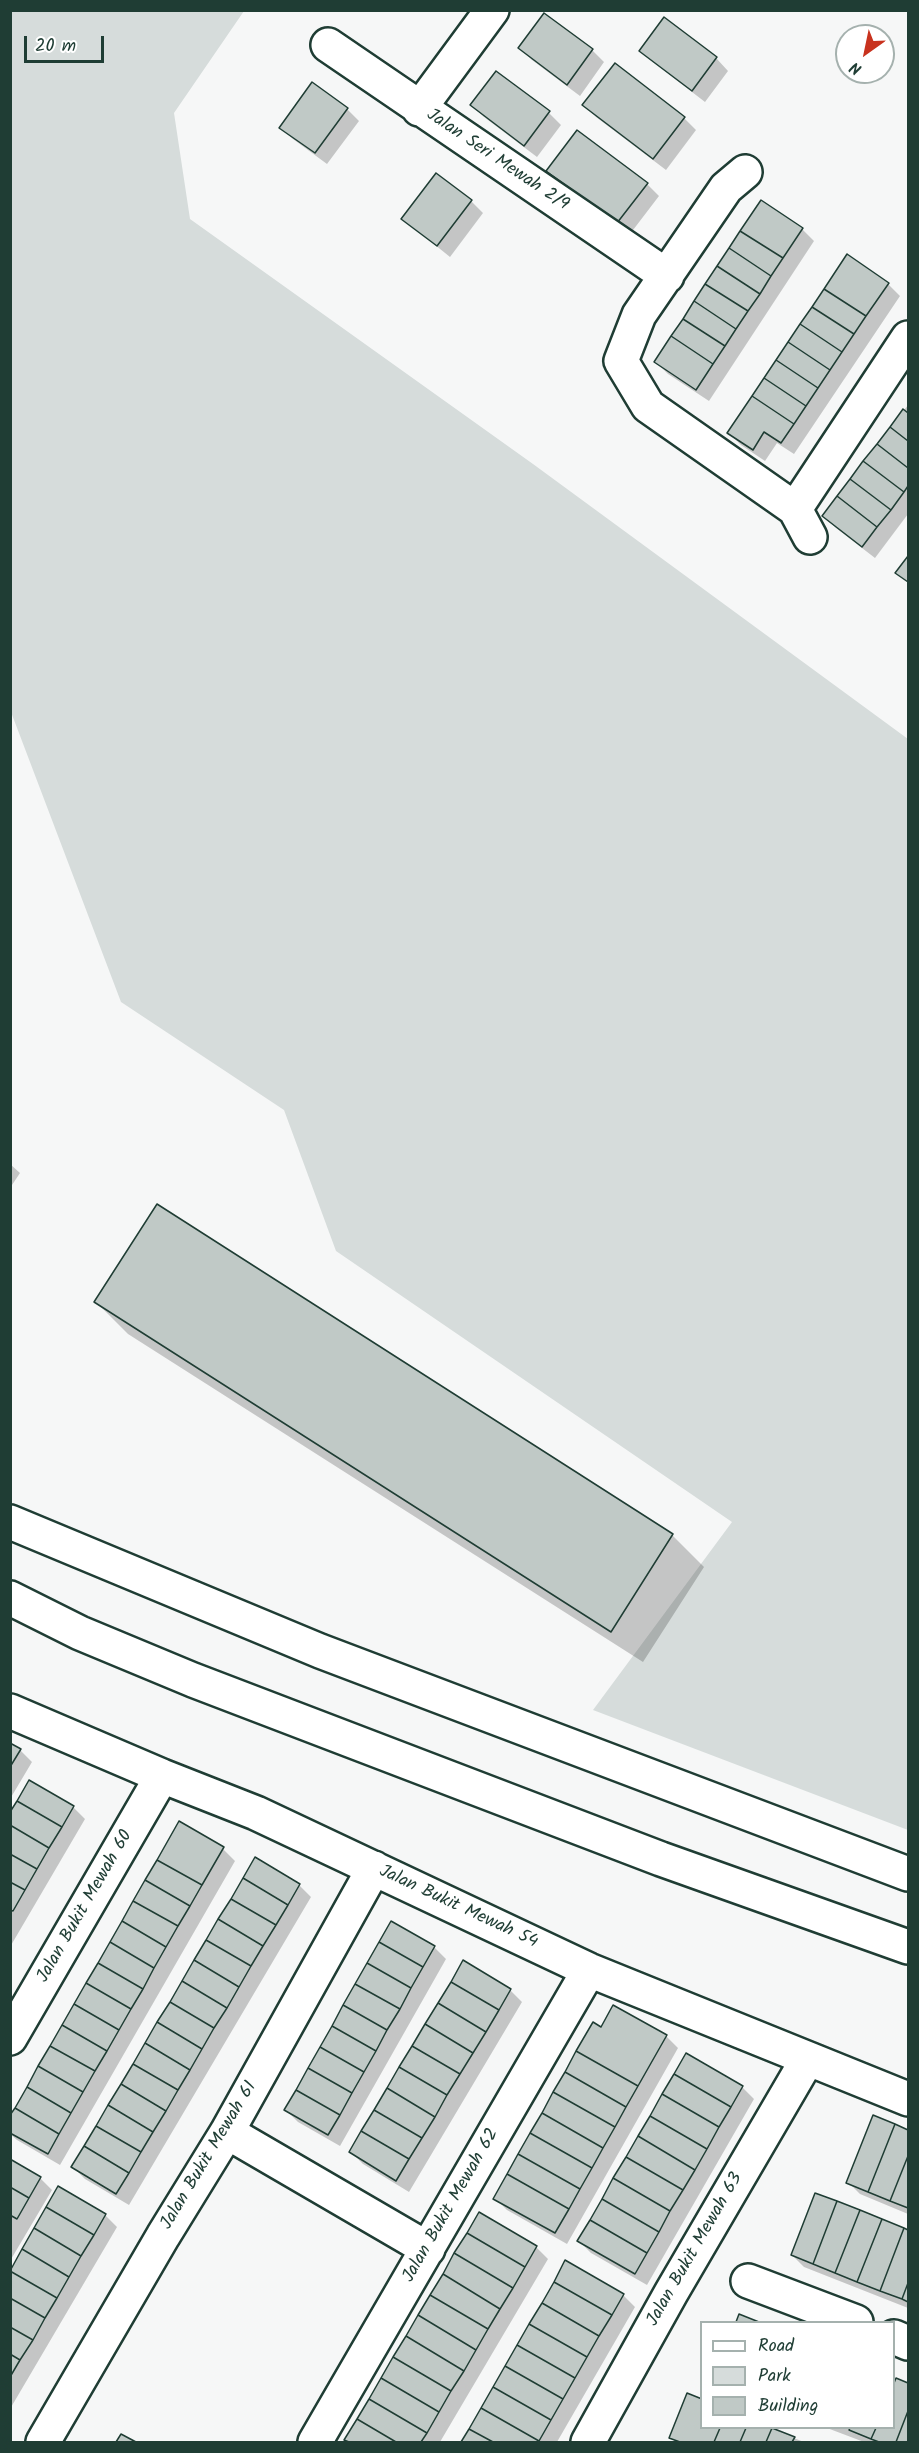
<!DOCTYPE html>
<html>
<head>
<meta charset="utf-8">
<style>
  body { margin:0 }
  #map { position:relative; width:919px; height:2453px; overflow:hidden; background:#f6f7f7; font-family:Kalam,sans-serif }
  canvas { display:block }
  .frame { position:absolute; inset:0; border:12px solid #1f3d34; pointer-events:none }
  .legend { position:absolute; left:700px; top:2321px; width:195px; height:108px; box-sizing:border-box; background:#fff; border:2px solid #a5b1ae; margin:0; padding:8px 10px; list-style:none; font-size:18px; color:#1f3d34 }
  .legend li { display:flex; align-items:center; gap:12px; height:30px }
  .legend b { width:30px; border:2px solid #a5b1ae }
  .north { position:absolute; left:835px; top:24px; width:60px; height:60px; box-sizing:border-box; background:#fff; border:2px solid #a5b1ae; border-radius:50%; rotate:213deg; font-size:16px; font-weight:700; line-height:24px; text-align:center; color:#1f3d34 }
  .north::after { content:''; display:block; margin:auto; width:21px; height:27px; background:#c8321e; clip-path:polygon(50% 0,100% 100%,50% 72%,0 100%) }
  .scale { position:absolute; left:24px; top:36px; width:80px; height:27px; box-sizing:border-box; border:3px solid #1f3d34; border-top:0; padding-left:8px; font-size:18px; line-height:21px; white-space:nowrap; color:#1f3d34; -webkit-text-stroke:4px #fff; paint-order:stroke }
</style>
</head>
<body>
<div id="map">
<canvas width="919" height="2453"></canvas>
<div class="frame"></div>
<ul class="legend">
<li><b style="height:8px;background:#fff"></b>Road</li>
<li><b style="height:16px;background:#d6dcdb"></b>Park</li>
<li><b style="height:16px;background:#c0c9c6"></b>Building</li>
</ul>
<div class="north">N</div>
<div class="scale">20 m</div>
</div>
<script>
const c = document.querySelector('canvas').getContext('2d');
c.lineJoin = 'round';
function paint(path, color) {
  c.fillStyle = color;
  c.fill(path, 'evenodd');
}
function toPath(rows) {
  const path = new Path2D();
  for (const r of rows) {
    path.moveTo(r[0], r[1]);
    for (let i = 2; i < r.length; i += 2) path.lineTo(r[i], r[i + 1]);
  }
  return path;
}
function trace(path, color, width, dash) {
  c.strokeStyle = color;
  c.lineWidth = width;
  c.lineCap = dash ? 'butt' : 'round';
  c.setLineDash(dash || []);
  c.stroke(path);
}
function drawText(font, color, halo, rows, align = 'center') {
  c.font = font + ' Kalam,sans-serif';
  c.lineWidth = 4.5;
  c.setLineDash([]);
  c.textBaseline = 'middle';
  c.strokeStyle = halo;
  c.fillStyle = color;
  for (const [text, x, y, turn = 0] of rows) {
    c.save();
    c.translate(x, y);
    c.rotate((+turn || 0) * Math.PI / 180);
    c.textAlign = isNaN(turn) ? turn : align;
    if (halo) c.strokeText(text, 0, 0);
    c.fillText(text, 0, 0);
    c.restore();
  }
}
paint(toPath([
  [11,10,244,11,174,113,190,219,533,464,908,739,908,1830,593,1710,732,1522,336,1251,284,1110,121,1002,11,712]
]), '#d6dcdb');
paint(toPath([
  [545,15,592,50,604,62,580,96,532,60,520,48],
  [664,19,717,59,728,71,705,102,653,62,641,50],
  [615,65,684,118,696,130,666,170,596,117,584,105],
  [497,73,549,113,561,125,537,157,484,117,472,105],
  [347,109,359,121,327,164,293,139,281,127],
  [548,171,647,184,659,196,630,234,560,183],
  [471,201,483,213,450,257,403,219],
  [802,229,814,241,709,401,668,374,656,362],
  [888,284,900,296,794,454,777,443,765,461,741,445,729,433],
  [908,405,908,514,875,558,836,528,824,516],
  [10,1164,20,1173,10,1188],
  [96,1302,672,1535,704,1567,643,1662,128,1334],
  [10,1745,20,1750,32,1762,10,1799],
  [73,1807,85,1819,10,1947,10,1814],
  [223,1849,235,1861,60,2165,17,2140,10,2134,10,2118],
  [299,1885,311,1897,129,2205,85,2179,73,2167],
  [434,1947,446,1959,340,2146,298,2122,286,2110],
  [464,1962,510,1990,522,2002,409,2192,363,2164,351,2152],
  [602,2029,666,2036,678,2048,567,2244,507,2210,495,2198],
  [742,2087,754,2099,647,2285,591,2253,579,2241],
  [874,2117,908,2131,908,2214,860,2194,848,2182],
  [10,2161,40,2178,52,2190,10,2261],
  [816,2195,908,2231,908,2308,804,2267,792,2255],
  [105,2215,117,2227,10,2409,10,2271],
  [536,2247,548,2259,440,2442,349,2442,346,2440],
  [566,2263,623,2295,635,2307,557,2442,463,2442],
  [894,2378,908,2384,908,2442,864,2442,827,2428,894,2428],
  [702,2428,768,2428,804,2442,676,2442,671,2438]
]), '#0003');
const building = toPath([
  [544,13,593,49,567,85,518,48,544,13],
  [664,17,717,57,692,91,639,51,664,17],
  [615,63,685,117,653,159,582,105,615,63],
  [496,71,550,111,524,146,470,105,496,71],
  [312,82,348,108,315,153,279,128,312,82],
  [577,130,648,183,617,223,546,171,577,130],
  [436,173,472,200,437,246,401,219,436,173],
  [761,200,803,228,783,258,740,231,761,200],
  [740,231,783,258,771,276,729,248,740,231],
  [729,248,771,276,760,294,717,266,729,248],
  [847,254,889,283,866,316,824,289,847,254],
  [717,266,760,294,748,311,705,284,717,266],
  [705,284,748,311,736,329,694,301,705,284],
  [824,289,866,316,854,334,812,307,824,289],
  [694,301,736,329,725,346,683,319,694,301],
  [812,307,854,334,842,352,800,324,812,307],
  [683,319,725,346,713,364,671,336,683,319],
  [800,324,842,352,830,370,788,342,800,324],
  [671,336,713,364,696,390,654,362,671,336],
  [788,342,830,370,818,388,776,360,788,342],
  [776,360,818,388,806,406,764,378,776,360],
  [764,378,806,406,794,424,752,396,764,378],
  [752,396,794,424,781,443,764,432,753,450,727,433,752,396],
  [903,409,908,413,908,441,890,427,903,409],
  [890,427,908,441,908,468,877,444,890,427],
  [877,444,908,468,908,486,904,492,863,461,877,444],
  [863,461,904,492,891,510,850,479,863,461],
  [850,479,891,510,877,527,837,496,850,479],
  [837,496,877,527,862,547,822,516,837,496],
  [908,556,908,582,895,573,908,556],
  [157,1204,673,1534,611,1632,94,1302,157,1204],
  [10,1743,21,1749,10,1767,10,1743],
  [29,1780,74,1806,62,1827,17,1801,29,1780],
  [17,1801,62,1827,49,1848,10,1825,10,1812,17,1801],
  [179,1821,224,1847,202,1885,157,1860,179,1821],
  [10,1825,49,1848,37,1869,10,1854,10,1825],
  [10,1854,37,1869,25,1890,10,1882,10,1854],
  [255,1857,300,1884,288,1905,243,1878,255,1857],
  [157,1860,202,1885,190,1906,145,1880,157,1860],
  [243,1878,288,1905,276,1925,231,1899,243,1878],
  [145,1880,190,1906,178,1926,133,1901,145,1880],
  [10,1882,25,1890,13,1911,10,1910,10,1882],
  [231,1899,276,1925,263,1946,218,1919,231,1899],
  [133,1901,178,1926,166,1947,122,1921,133,1901],
  [218,1919,263,1946,251,1966,206,1940,218,1919],
  [122,1921,166,1947,154,1968,110,1942,122,1921],
  [391,1921,435,1946,423,1967,379,1942,391,1921],
  [206,1940,251,1966,239,1987,194,1960,206,1940],
  [110,1942,154,1968,143,1989,98,1963,110,1942],
  [379,1942,423,1967,411,1988,367,1963,379,1942],
  [194,1960,239,1987,227,2008,182,1981,194,1960],
  [463,1960,511,1989,499,2010,451,1982,463,1960],
  [98,1963,143,1989,131,2009,86,1983,98,1963],
  [367,1963,411,1988,400,2009,355,1984,367,1963],
  [182,1981,227,2008,214,2028,170,2002,182,1981],
  [451,1982,499,2010,486,2032,438,2003,451,1982],
  [86,1983,131,2009,119,2030,74,2004,86,1983],
  [355,1984,400,2009,387,2030,343,2005,355,1984],
  [170,2002,214,2028,202,2049,157,2022,170,2002],
  [438,2003,486,2032,473,2053,425,2024,438,2003],
  [74,2004,119,2030,107,2051,62,2025,74,2004],
  [343,2005,387,2030,376,2051,332,2026,343,2005],
  [613,2005,667,2035,638,2086,576,2051,593,2022,601,2027,613,2005],
  [157,2022,202,2049,190,2070,145,2043,157,2022],
  [425,2024,473,2053,460,2074,412,2046,425,2024],
  [62,2025,107,2051,95,2071,50,2046,62,2025],
  [332,2026,376,2051,364,2072,320,2047,332,2026],
  [145,2043,190,2070,178,2090,133,2064,145,2043],
  [50,2046,95,2071,83,2092,38,2066,50,2046],
  [412,2046,460,2074,447,2095,399,2067,412,2046],
  [320,2047,364,2072,352,2093,308,2068,320,2047],
  [576,2051,638,2086,626,2107,565,2072,576,2051],
  [686,2053,743,2086,731,2107,674,2074,686,2053],
  [133,2064,178,2090,166,2111,121,2084,133,2064],
  [38,2066,83,2092,71,2113,27,2087,38,2066],
  [399,2067,447,2095,435,2117,387,2088,399,2067],
  [308,2068,352,2093,340,2115,296,2090,308,2068],
  [565,2072,626,2107,615,2127,553,2092,565,2072],
  [674,2074,731,2107,719,2127,662,2094,674,2074],
  [121,2084,166,2111,153,2132,108,2105,121,2084],
  [27,2087,71,2113,59,2134,15,2108,27,2087],
  [387,2088,435,2117,422,2138,374,2110,387,2088],
  [296,2090,340,2115,328,2135,284,2110,296,2090],
  [553,2092,615,2127,603,2148,542,2113,553,2092],
  [662,2094,719,2127,707,2149,650,2116,662,2094],
  [108,2105,153,2132,141,2152,96,2126,108,2105],
  [15,2108,59,2134,48,2154,10,2133,10,2115,15,2108],
  [374,2110,422,2138,409,2159,361,2131,374,2110],
  [542,2113,603,2148,592,2168,530,2133,542,2113],
  [873,2115,895,2124,868,2192,846,2183,873,2115],
  [650,2116,707,2149,695,2170,638,2136,650,2116],
  [895,2124,908,2130,908,2156,890,2201,868,2192,895,2124],
  [96,2126,141,2152,129,2173,84,2146,96,2126],
  [361,2131,409,2159,396,2181,349,2152,361,2131],
  [530,2133,592,2168,580,2189,518,2154,530,2133],
  [638,2136,695,2170,683,2190,626,2157,638,2136],
  [84,2146,129,2173,116,2194,71,2167,84,2146],
  [518,2154,580,2189,569,2209,507,2174,518,2154],
  [908,2156,908,2208,890,2201,908,2156],
  [626,2157,683,2190,670,2211,613,2178,626,2157],
  [10,2159,41,2177,29,2198,10,2187,10,2159],
  [507,2174,569,2209,555,2233,493,2199,507,2174],
  [613,2178,670,2211,659,2232,602,2199,613,2178],
  [58,2186,106,2214,94,2235,46,2207,58,2186],
  [10,2187,29,2198,17,2219,10,2215,10,2187],
  [815,2193,837,2201,813,2264,791,2255,815,2193],
  [602,2199,659,2232,647,2253,590,2220,602,2199],
  [837,2201,860,2210,835,2273,813,2264,837,2201],
  [46,2207,94,2235,81,2256,34,2228,46,2207],
  [860,2210,882,2219,857,2282,835,2273,860,2210],
  [479,2212,537,2246,525,2267,467,2233,479,2212],
  [882,2219,904,2228,880,2291,857,2282,882,2219],
  [590,2220,647,2253,635,2274,577,2241,590,2220],
  [34,2228,81,2256,69,2277,22,2249,34,2228],
  [904,2228,908,2230,908,2283,902,2299,880,2291,904,2228],
  [467,2233,525,2267,513,2288,454,2253,467,2233],
  [22,2249,69,2277,57,2298,10,2271,22,2249],
  [454,2253,513,2288,500,2309,443,2274,454,2253],
  [565,2260,624,2294,612,2315,554,2282,565,2260],
  [10,2271,57,2298,45,2318,10,2298,10,2271],
  [443,2274,500,2309,488,2329,430,2295,443,2274],
  [554,2282,612,2315,599,2336,542,2303,554,2282],
  [908,2283,908,2302,902,2299,908,2283],
  [430,2295,488,2329,476,2350,418,2315,430,2295],
  [10,2298,45,2318,33,2340,10,2327,10,2298],
  [542,2303,599,2336,587,2357,529,2324,542,2303],
  [739,2314,759,2322,736,2322,739,2314],
  [418,2315,476,2350,464,2371,406,2336,418,2315],
  [529,2324,587,2357,575,2378,517,2345,529,2324],
  [10,2327,33,2340,20,2360,10,2354,10,2327],
  [406,2336,464,2371,451,2391,393,2357,406,2336],
  [517,2345,575,2378,563,2399,505,2366,517,2345],
  [10,2354,20,2360,10,2377,10,2354],
  [393,2357,451,2391,439,2412,381,2378,393,2357],
  [505,2366,563,2399,551,2420,493,2387,505,2366],
  [381,2378,439,2412,427,2433,369,2399,381,2378],
  [896,2378,908,2383,908,2411,896,2442,879,2442,871,2439,876,2428,894,2428,894,2383,896,2378],
  [493,2387,551,2420,539,2441,481,2408,493,2387],
  [687,2393,702,2399,702,2428,720,2428,714,2442,680,2442,669,2438,687,2393],
  [369,2399,427,2433,421,2442,396,2442,357,2419,369,2399],
  [481,2408,539,2441,538,2442,493,2442,469,2429,481,2408],
  [908,2411,908,2442,896,2442,908,2411],
  [357,2419,396,2442,349,2442,344,2440,357,2419],
  [720,2428,746,2428,740,2442,714,2442,720,2428],
  [746,2428,772,2428,766,2442,740,2442,746,2428],
  [772,2428,795,2437,792,2442,766,2442,772,2428],
  [850,2428,876,2428,871,2439,849,2430,850,2428],
  [469,2429,493,2442,461,2442,469,2429],
  [121,2434,136,2442,116,2442,121,2434]
]);
paint(building, '#c0c9c6');
trace(building, '#1f3d34', 1.5);
const minor = toPath([
  [328,45,667,276],
  [419,109,492,10],
  [745,172,726,188,639,315,621,361,648,406,795,509],
  [810,537,795,509,908,338],
  [10,1711,162,1776,256,1813,589,1970,908,2099],
  [10,2038,162,1776],
  [227,2132,428,2249],
  [748,2281,856,2322],
  [894,2337,908,2343],
  [43,2442,163,2236,227,2132,374,1868],
  [315,2442,589,1970],
  [588,2442,671,2293,807,2060]
]);
const highway = toPath([
  [10,1522,320,1651,908,1874],
  [10,1598,80,1633,193,1680,661,1859,908,1947]
]);
trace(minor, '#1f3d34', 38);
trace(highway, '#1f3d34', 38);
trace(minor, '#fff', 33);
trace(highway, '#fff', 33);
drawText('18px', '#1f3d34', '#fff', [
  ["Jalan Seri Mewah 2/9",497,161,34],
  ["Jalan Bukit Mewah 60",86,1907,-60],
  ["Jalan Bukit Mewah 54",458,1908,25],
  ["Jalan Bukit Mewah 61",210,2156,-59],
  ["Jalan Bukit Mewah 62",452,2206,-60],
  ["Jalan Bukit Mewah 63",696,2250,-60]
]);
</script>
</body>
</html>
